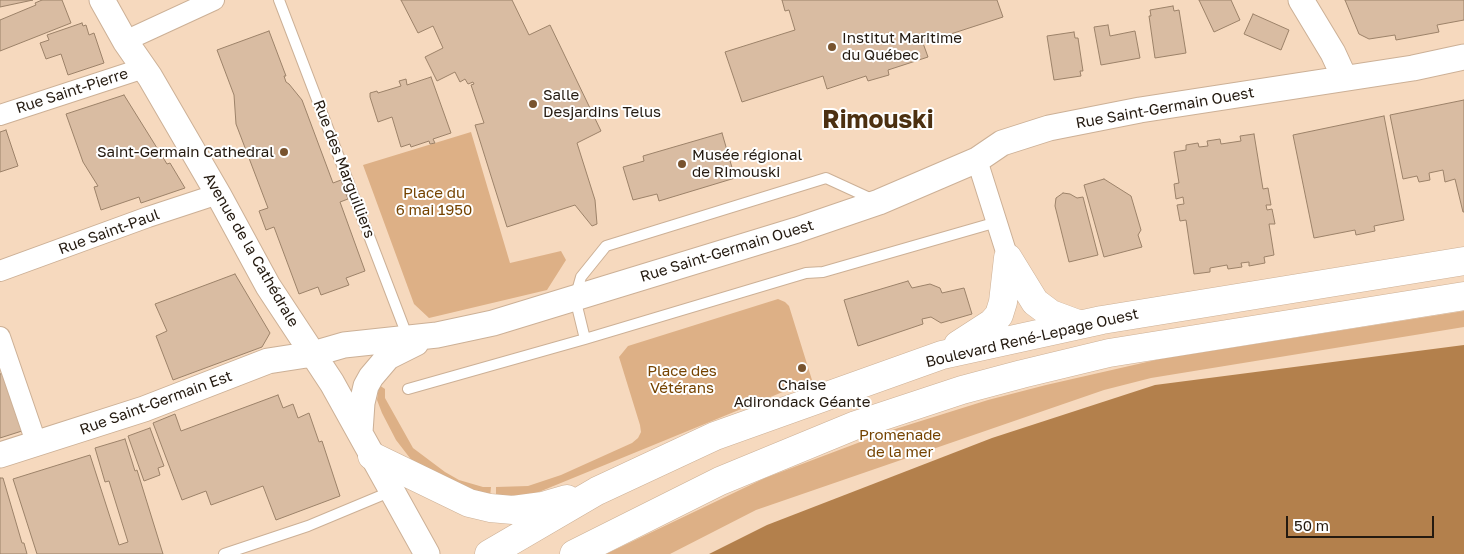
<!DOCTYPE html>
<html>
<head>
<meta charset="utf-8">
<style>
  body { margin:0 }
  #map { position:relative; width:1464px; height:554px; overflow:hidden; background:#f6d9be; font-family:"Golos Text",sans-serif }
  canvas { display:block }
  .scale { position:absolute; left:1286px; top:516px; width:148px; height:22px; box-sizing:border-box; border:2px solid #241a10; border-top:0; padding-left:6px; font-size:15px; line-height:18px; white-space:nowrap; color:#241a10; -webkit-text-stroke:4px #fff; paint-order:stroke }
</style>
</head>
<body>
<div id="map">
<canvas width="1464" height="554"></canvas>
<div class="scale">50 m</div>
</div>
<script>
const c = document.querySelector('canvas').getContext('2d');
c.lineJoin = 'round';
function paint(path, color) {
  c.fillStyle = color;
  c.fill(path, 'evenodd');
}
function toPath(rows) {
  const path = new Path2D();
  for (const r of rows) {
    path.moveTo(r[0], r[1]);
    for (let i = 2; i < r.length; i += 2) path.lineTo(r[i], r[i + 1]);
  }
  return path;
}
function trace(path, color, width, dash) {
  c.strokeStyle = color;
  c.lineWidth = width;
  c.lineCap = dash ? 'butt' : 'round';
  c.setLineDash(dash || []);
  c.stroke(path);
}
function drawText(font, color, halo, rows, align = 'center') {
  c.font = font + ' "Golos Text",sans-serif';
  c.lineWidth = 4;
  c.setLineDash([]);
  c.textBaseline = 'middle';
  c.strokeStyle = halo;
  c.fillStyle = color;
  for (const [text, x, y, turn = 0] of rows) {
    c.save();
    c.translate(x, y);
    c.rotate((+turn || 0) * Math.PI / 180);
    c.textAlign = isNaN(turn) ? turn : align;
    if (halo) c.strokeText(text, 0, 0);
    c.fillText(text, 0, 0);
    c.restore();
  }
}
paint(toPath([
  [471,132,510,263,561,251,566,260,547,290,429,318,414,304,363,165],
  [778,299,785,302,789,306,812,380,534,494,522,497,496,497,496,487,528,486,561,475,632,443,638,438,641,432,640,425,619,357,628,346],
  [1464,311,1464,327,1151,378,1104,390,756,510,670,554,606,554,765,478,892,430,988,400,1046,385,1160,359],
  [379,385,385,389,385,398,413,448,445,472,459,480,483,487,491,487,490,497,478,494,413,462,396,440,382,413,377,400]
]), '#ddb086');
paint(toPath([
  [1464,345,1464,554,709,554,767,525,992,438,1155,385]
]), '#b3804c');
const building = toPath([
  [0,0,33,0,0,7,0,0],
  [42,0,62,0,71,23,0,51,0,20,36,5,35,3,42,0],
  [401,0,512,0,529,35,550,25,601,131,577,143,595,200,597,224,592,226,575,205,507,227,475,125,484,123,471,85,474,84,473,82,468,84,465,79,460,82,455,72,437,81,425,57,443,48,433,26,418,33,401,0],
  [782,0,997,0,1003,17,923,43,928,57,888,70,889,75,868,81,866,76,827,89,823,76,742,102,725,52,795,30,789,10,785,11,782,0],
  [1199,0,1231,0,1240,20,1214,32,1199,0],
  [1345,0,1464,0,1464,20,1437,25,1439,32,1396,40,1395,35,1369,39,1359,34,1345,0],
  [1173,6,1174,11,1179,10,1186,53,1155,58,1149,16,1151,16,1150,10,1173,6],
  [1253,14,1289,30,1281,50,1244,34,1253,14],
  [82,23,83,26,86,25,89,35,94,33,104,63,68,75,61,54,46,59,40,43,49,40,47,35,82,23],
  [1108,25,1110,36,1135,31,1140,58,1101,65,1094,27,1108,25],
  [269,31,286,76,284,76,286,82,289,84,302,100,333,183,341,180,348,199,340,202,365,271,346,278,349,285,321,295,318,287,299,294,274,227,266,230,259,211,268,208,236,124,234,95,217,50,269,31],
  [1074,32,1075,38,1078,38,1083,71,1080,71,1081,76,1054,80,1047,36,1074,32],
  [431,77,451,133,433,139,435,143,430,144,429,141,411,147,410,144,401,147,392,117,378,122,370,97,370,93,377,91,378,93,401,86,399,81,406,79,407,85,431,77],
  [124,95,167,164,170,163,185,188,141,203,139,197,101,210,94,187,98,186,83,162,66,114,124,95],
  [1464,100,1464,212,1463,212,1455,179,1445,182,1443,170,1429,173,1430,180,1419,182,1417,176,1403,179,1390,115,1464,100],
  [1384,116,1404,220,1374,226,1375,231,1356,235,1355,230,1314,238,1293,135,1384,116],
  [6,130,18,166,0,172,0,132,6,130],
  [722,133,735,178,659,201,657,194,633,200,623,167,644,161,643,156,722,133],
  [1254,134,1263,189,1268,188,1271,205,1266,205,1267,210,1272,209,1275,224,1269,224,1274,255,1264,257,1265,263,1249,266,1249,262,1241,263,1242,267,1228,269,1227,265,1210,268,1210,272,1194,274,1186,220,1180,221,1177,205,1184,204,1183,197,1176,199,1174,184,1179,183,1174,152,1186,150,1186,145,1198,143,1199,147,1208,146,1207,141,1220,139,1221,144,1241,141,1240,136,1254,134],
  [1104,179,1131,196,1141,230,1138,235,1142,247,1104,257,1084,185,1104,179],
  [1063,193,1070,194,1077,198,1083,197,1098,255,1069,262,1055,206,1056,198,1063,193],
  [235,274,270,333,262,347,173,380,156,336,167,331,155,304,235,274],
  [908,281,912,288,930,284,940,288,942,293,964,288,972,314,941,323,931,317,922,319,923,324,858,346,844,300,908,281],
  [3,373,25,430,0,438,0,374,3,373],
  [278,395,283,408,293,404,298,418,309,413,319,442,322,441,340,496,276,520,263,486,211,505,206,491,182,500,153,423,175,414,181,431,278,395],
  [150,428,164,466,158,468,160,475,144,481,128,436,150,428],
  [125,439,135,471,137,470,163,554,37,554,13,479,90,455,119,545,128,542,109,481,105,482,95,448,125,439],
  [0,478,3,478,22,543,24,543,27,554,0,554,0,478]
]);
paint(building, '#d9bca2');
trace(building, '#9c8269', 1);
const service = toPath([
  [279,0,408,338],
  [585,339,575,298,581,277,606,246,826,178,874,200],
  [408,389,585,339,806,273,823,272,997,222],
  [224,554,308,526,392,491]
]);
const minor = toPath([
  [125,41,214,0],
  [0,115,144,68],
  [977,160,1008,258],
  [0,271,148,217,218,194],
  [0,337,37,445]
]);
const tertiary = toPath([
  [102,0,125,41,150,77,218,194,268,286,332,383,427,554],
  [1301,0,1333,53,1344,77],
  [360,432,362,403,366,386,371,377,388,357,416,343],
  [0,455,144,409,268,361,313,354,344,345,437,335,493,323,797,230,879,202,977,160,1002,143,1049,128,1140,110,1413,68,1464,57]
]);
const primary = toPath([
  [1008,258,1035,302,1051,314,1078,324],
  [958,345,992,323,999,315,1003,302,1008,258],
  [372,456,469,503,490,508,513,510,543,506,567,499],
  [489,554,597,491,715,436,942,355,1102,320,1464,261],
  [574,554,720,481,856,425,962,390,1022,374,1109,353,1464,296]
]);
trace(service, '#ccb096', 12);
trace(minor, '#ccb096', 22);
trace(tertiary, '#ccb096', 27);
trace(primary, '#ccb096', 29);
trace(service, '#fff', 10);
trace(minor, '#fff', 20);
trace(tertiary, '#fff', 25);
trace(primary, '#fff', 28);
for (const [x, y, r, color] of [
  [832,47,5,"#78532e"],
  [533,104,5,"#78532e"],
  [284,152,5,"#78532e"],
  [682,164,5,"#78532e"],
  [802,368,5,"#78532e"]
]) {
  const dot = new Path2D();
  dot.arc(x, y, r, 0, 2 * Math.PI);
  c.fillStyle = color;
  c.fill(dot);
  trace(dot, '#fff', 2);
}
drawText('15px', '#241a10', '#fff', [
  ["Institut Maritime",842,38],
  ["du Québec",842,55],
  ["Salle",543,95],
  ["Desjardins Telus",543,112],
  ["Saint-Germain Cathedral",274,152,"right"],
  ["Musée régional",692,155],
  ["de RImouski",692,172],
  ["Chaise",802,385,"center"],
  ["Adirondack Géante",802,402,"center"]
], 'left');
drawText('15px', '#241a10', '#fff', [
  ["Rue Saint-Pierre",72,91,-18],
  ["Rue Saint-Germain Ouest",1165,108,-10],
  ["Rue des Marguilliers",344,169,69],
  ["Rue Saint-Paul",109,232,-20],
  ["Avenue de la Cathédrale",251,250,60],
  ["Rue Saint-Germain Ouest",727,251,-17],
  ["Boulevard René-Lepage Ouest",1032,338,-13],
  ["Rue Saint-Germain Est",156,403,-20]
]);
drawText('15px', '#754300', '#fff', [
  ["Place du",434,193],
  ["6 mai 1950",434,210],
  ["Place des",682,371],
  ["Vétérans",682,388],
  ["Promenade",900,435],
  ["de la mer",900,452]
]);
drawText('bold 25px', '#4c3011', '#fff', [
  ["Rimouski",878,120]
]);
</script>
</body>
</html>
